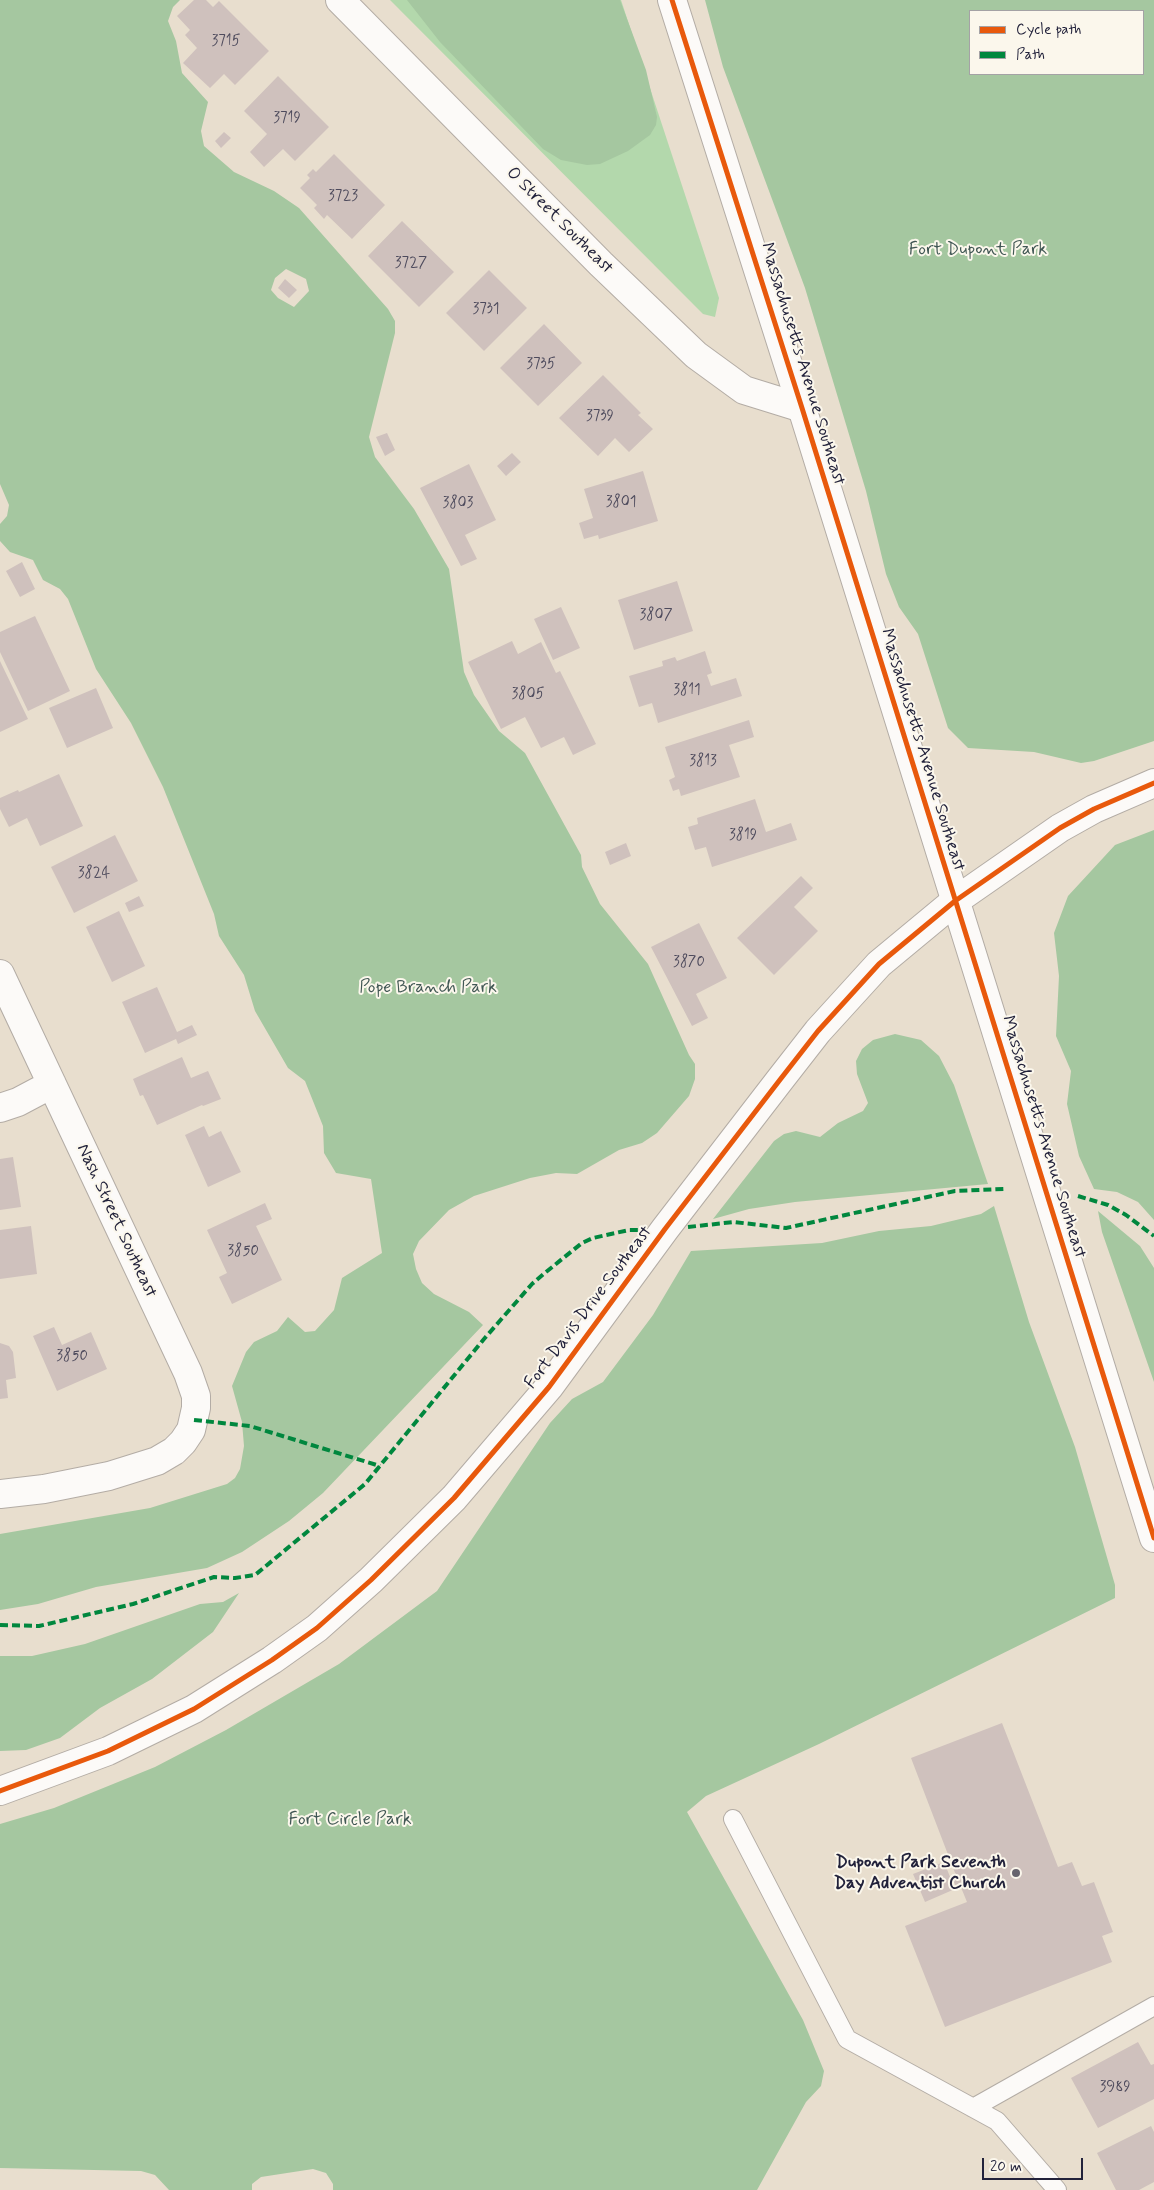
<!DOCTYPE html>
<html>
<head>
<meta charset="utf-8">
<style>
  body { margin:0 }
  #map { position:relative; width:1154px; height:2190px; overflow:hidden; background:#e8dece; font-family:Mynerve,sans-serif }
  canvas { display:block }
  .legend { position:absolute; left:969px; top:10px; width:175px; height:65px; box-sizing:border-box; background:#fbf7ec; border:1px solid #a4a2a5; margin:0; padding:6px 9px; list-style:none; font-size:15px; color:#22223b }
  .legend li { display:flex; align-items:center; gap:10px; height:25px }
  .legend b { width:25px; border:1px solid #a4a2a5 }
  .scale { position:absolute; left:982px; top:2158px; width:101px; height:22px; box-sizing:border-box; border:2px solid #22223b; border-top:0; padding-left:6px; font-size:15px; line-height:18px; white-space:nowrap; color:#22223b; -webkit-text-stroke:4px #fbf7ec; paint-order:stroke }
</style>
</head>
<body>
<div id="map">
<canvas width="1154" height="2190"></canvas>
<ul class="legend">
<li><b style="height:6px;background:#e8590c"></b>Cycle path</li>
<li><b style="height:6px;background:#00873e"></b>Path</li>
</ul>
<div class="scale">20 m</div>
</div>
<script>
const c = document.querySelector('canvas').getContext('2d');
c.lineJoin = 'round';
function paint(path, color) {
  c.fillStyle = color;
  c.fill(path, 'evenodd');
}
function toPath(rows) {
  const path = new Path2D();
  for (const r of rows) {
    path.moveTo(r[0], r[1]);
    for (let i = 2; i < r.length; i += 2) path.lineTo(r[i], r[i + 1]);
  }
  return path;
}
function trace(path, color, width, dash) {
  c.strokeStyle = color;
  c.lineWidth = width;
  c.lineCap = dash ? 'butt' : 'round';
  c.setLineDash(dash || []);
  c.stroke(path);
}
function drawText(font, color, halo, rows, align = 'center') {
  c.font = font + ' Mynerve,sans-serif';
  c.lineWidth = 4;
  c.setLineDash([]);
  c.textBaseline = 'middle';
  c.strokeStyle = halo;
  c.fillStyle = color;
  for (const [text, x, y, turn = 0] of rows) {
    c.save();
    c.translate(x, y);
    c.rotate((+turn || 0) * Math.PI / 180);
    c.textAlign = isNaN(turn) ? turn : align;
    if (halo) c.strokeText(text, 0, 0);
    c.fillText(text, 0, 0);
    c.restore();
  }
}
paint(toPath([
  [390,0,621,0,719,298,715,317,703,314]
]), '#b3d8ac');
paint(toPath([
  [0,0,180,0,173,7,168,21,176,41,182,73,208,102,201,131,204,146,234,172,274,191,299,208,388,309,395,321,395,333,369,437,375,457,414,509,449,569,464,672,474,695,499,731,525,753,581,855,582,867,600,904,648,964,689,1055,695,1064,695,1079,689,1096,657,1133,642,1143,619,1150,577,1174,556,1173,530,1178,474,1196,449,1210,419,1241,413,1254,416,1269,422,1283,434,1294,469,1312,483,1325,323,1493,289,1521,242,1552,207,1568,96,1587,38,1604,0,1610,0,1534,150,1508,227,1484,235,1478,240,1469,244,1446,242,1422,232,1386,246,1352,254,1342,277,1331,288,1317,305,1332,315,1331,334,1310,342,1278,382,1253,371,1179,336,1173,324,1153,323,1126,305,1081,288,1068,255,1011,244,975,219,936,214,914,163,787,131,723,96,669,68,599,60,589,43,580,33,560,10,552,0,541,0,524,7,516,9,505,0,484],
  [286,269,306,279,309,291,294,307,278,298,271,290,275,278],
  [407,0,620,0,646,70,657,117,656,125,650,135,628,151,600,164,587,165,561,160,543,149,440,42],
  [705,0,1154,0,1154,741,1094,761,1081,763,1034,752,968,748,948,728,918,634,899,607,886,574,866,491,805,288,723,67],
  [970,11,1143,11,1143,74,970,74],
  [1154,830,1154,1220,1138,1202,1117,1192,1094,1189,1079,1156,1067,1104,1071,1071,1056,1036,1059,976,1054,933,1068,896,1115,845],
  [895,1034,921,1040,939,1056,954,1085,988,1184,795,1202,749,1209,713,1219,774,1141,784,1134,796,1131,820,1137,838,1123,863,1111,868,1103,857,1074,856,1061,862,1049,873,1040],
  [994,1206,1029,1322,1075,1447,1115,1585,1115,1598,819,1744,706,1796,687,1812,803,2020,824,2071,821,2086,806,2102,757,2190,333,2190,333,2184,326,2173,313,2169,261,2177,252,2184,252,2190,169,2190,155,2175,141,2171,0,2168,0,1824,54,1808,155,1767,226,1730,339,1664,437,1591,550,1423,572,1399,603,1382,653,1315,691,1251,822,1243,879,1231,931,1226,981,1214],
  [1098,1211,1140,1246,1154,1268,1154,1382,1102,1232],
  [239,1593,213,1632,152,1679,100,1708,60,1738,26,1750,0,1751,0,1656,32,1656,85,1644,200,1604,223,1602]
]), '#a5c7a0');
paint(toPath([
  [194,0,206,0,213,7,219,1,269,51,235,85,224,74,210,88,183,63,197,48,185,35,190,30,177,16],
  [278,76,329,127,295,161,283,149,264,167,250,152,267,134,244,111],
  [224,132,231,138,221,148,215,141],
  [334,154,385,205,352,239,327,215,324,219,314,208,317,205,300,188,310,178,307,175,313,169,316,172],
  [402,221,454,272,419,307,368,256],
  [489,270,527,308,484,351,446,313],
  [285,279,297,290,289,298,278,288],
  [544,324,582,363,538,406,500,368],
  [603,375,641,413,638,415,653,429,629,452,615,438,598,456,559,418],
  [387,433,395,450,385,456,376,437],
  [512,453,521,462,506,476,497,466],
  [469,464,496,520,465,535,477,559,461,566,420,488],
  [643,471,658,521,599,539,598,535,584,539,579,523,593,518,584,489],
  [22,562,35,589,20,597,6,571],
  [677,581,693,631,634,650,618,600],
  [561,607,580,648,553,660,534,619],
  [35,616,70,691,28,711,0,652,0,632],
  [512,641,518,654,541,642,556,673,560,671,596,744,573,755,564,737,541,748,525,717,501,729,468,662],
  [705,651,712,673,707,675,711,686,736,678,742,696,658,723,652,703,639,707,629,676,663,666,662,661,675,657,677,661],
  [0,661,28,719,0,732],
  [96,688,113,728,67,748,49,708],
  [749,720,754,737,729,745,740,777,681,796,679,789,673,791,669,780,675,777,665,747],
  [59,774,83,826,40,846,27,818,9,827,0,809,0,798,18,790,19,792],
  [755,799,766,832,791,823,797,840,712,867,706,847,695,850,688,827,698,824,697,818],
  [115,835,138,881,74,913,51,867],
  [626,843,631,856,610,865,605,852],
  [801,876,813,888,794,907,818,931,774,975,737,938],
  [139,896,144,906,129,912,125,903],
  [119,911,145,966,112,982,86,927],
  [699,923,727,978,696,994,708,1018,692,1026,651,947],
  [157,987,177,1032,192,1025,197,1035,178,1044,176,1039,145,1053,122,1002],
  [182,1057,191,1078,208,1071,221,1099,203,1106,202,1105,157,1125,143,1095,140,1096,133,1079],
  [204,1126,209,1137,221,1131,241,1172,208,1187,185,1135],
  [13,1157,21,1207,0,1210,0,1159],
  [265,1203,272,1219,256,1226,282,1280,232,1304,219,1277,227,1273,207,1230],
  [31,1226,37,1274,0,1279,0,1230],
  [54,1327,62,1345,91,1332,107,1369,57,1391,33,1336],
  [0,1343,9,1346,13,1352,16,1378,6,1380,8,1398,0,1399],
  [1002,1723,1058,1867,1072,1862,1082,1886,1094,1882,1113,1932,1102,1936,1112,1962,945,2027,905,1926,967,1902,960,1885,956,1886,953,1880,957,1878,911,1758],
  [944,1862,955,1889,925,1902,913,1874],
  [1138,2042,1151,2065,1154,2064,1154,2099,1098,2128,1071,2078],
  [1151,2126,1154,2132,1154,2182,1139,2190,1116,2190,1097,2153]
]), '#cfc1bd');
const service = toPath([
  [733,1819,847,2039,997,2121,1057,2190],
  [973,2108,1154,2006]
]);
const minor = toPath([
  [340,0,601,264,696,355,744,390,802,408],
  [0,974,188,1373,196,1396,196,1408,191,1430,183,1442,174,1451,157,1461,109,1476,44,1489,0,1494],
  [0,1108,18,1102,52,1084]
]);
const tertiary = toPath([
  [672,0,802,408,1154,1538]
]);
const secondary = toPath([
  [0,1791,108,1751,194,1709,272,1660,317,1628,371,1580,454,1498,549,1387,665,1229,779,1081,818,1031,879,964,955,901,1060,828,1094,809,1154,783]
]);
trace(service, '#b3aca5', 20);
trace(minor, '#b3aca5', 30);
trace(tertiary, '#b3aca5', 30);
trace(secondary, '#b3aca5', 30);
trace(service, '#fcfaf8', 18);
trace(minor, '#fcfaf8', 28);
trace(tertiary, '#fcfaf8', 28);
trace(secondary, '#fcfaf8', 28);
trace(toPath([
  [1078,1196,1108,1205,1126,1215,1154,1236],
  [688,1227,734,1222,786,1228,955,1191,1004,1189],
  [194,1420,250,1426,380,1466],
  [0,1625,39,1626,133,1604,214,1577,235,1578,255,1575,365,1484,484,1339,532,1284,546,1272,582,1243,593,1238,629,1230,641,1230]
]), '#00873e', 4, [8, 4]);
trace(toPath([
  [672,0,802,408,1154,1538],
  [0,1791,108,1751,194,1709,272,1660,317,1628,371,1580,454,1498,549,1387,665,1229,779,1081,818,1031,879,964,955,901,1060,828,1094,809,1154,783]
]), '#e8590c', 5);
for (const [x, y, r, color] of [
  [1016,1873,5,"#67646e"]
]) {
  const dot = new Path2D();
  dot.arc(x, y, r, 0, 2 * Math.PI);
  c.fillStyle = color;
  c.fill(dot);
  trace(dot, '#fbf7ec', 2);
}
drawText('15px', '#4d4a5c', null, [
  ["3715",226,42],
  ["3719",287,119],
  ["3723",343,197],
  ["3727",411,264],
  ["3731",486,310],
  ["3735",541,365],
  ["3739",600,417],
  ["3801",621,503],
  ["3803",458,504],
  ["3807",656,616],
  ["3811",687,691],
  ["3805",528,695],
  ["3813",703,762],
  ["3819",743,836],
  ["3824",94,874],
  ["3870",689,963],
  ["3850",243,1252],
  ["3850",72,1357],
  ["3989",1115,2088]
]);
drawText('18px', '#22223b', '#fbf7ec', [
  ["O Street Southeast",559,221,45],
  ["Massachusetts Avenue Southeast",802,364,73],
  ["Massachusetts Avenue Southeast",922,750,73],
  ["Massachusetts Avenue Southeast",1043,1137,73],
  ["Nash Street Southeast",116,1221,65],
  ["Fort Davis Drive Southeast",589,1308,-53]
]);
drawText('18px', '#415754', '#fbf7ec', [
  ["Fort Dupont Park",978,250],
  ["Pope Branch Park",428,988],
  ["Fort Circle Park",350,1820]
]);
drawText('bold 18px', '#22223b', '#fbf7ec', [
  ["Dupont Park Seventh",1006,1863],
  ["Day Adventist Church",1006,1884]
], 'right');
</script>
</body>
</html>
